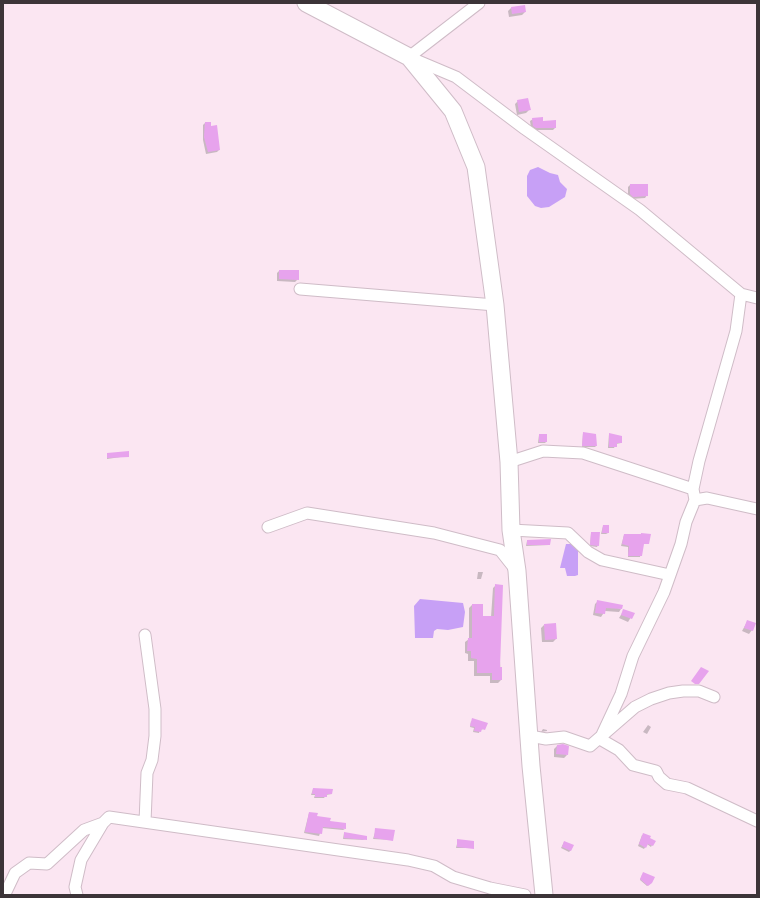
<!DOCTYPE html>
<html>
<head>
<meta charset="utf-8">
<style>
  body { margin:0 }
  #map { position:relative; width:760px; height:898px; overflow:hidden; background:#fbe6f2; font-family:Montserrat,sans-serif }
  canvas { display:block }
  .frame { position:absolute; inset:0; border:4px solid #3c3438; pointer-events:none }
</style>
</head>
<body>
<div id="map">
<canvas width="760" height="898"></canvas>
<div class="frame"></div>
</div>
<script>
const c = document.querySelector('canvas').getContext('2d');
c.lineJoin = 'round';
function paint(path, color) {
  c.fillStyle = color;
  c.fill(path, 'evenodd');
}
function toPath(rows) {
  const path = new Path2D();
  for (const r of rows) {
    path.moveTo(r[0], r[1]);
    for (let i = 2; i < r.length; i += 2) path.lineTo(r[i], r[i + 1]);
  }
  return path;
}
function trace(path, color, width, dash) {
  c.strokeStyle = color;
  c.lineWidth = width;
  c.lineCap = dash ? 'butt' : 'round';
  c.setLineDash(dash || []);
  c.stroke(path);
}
paint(toPath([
  [538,167,550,173,558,175,560,182,567,189,565,197,549,207,541,208,535,206,527,196,527,176,530,170],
  [566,544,573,544,578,549,578,575,575,576,567,576,565,568,560,568],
  [420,599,463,603,465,612,463,627,448,630,437,629,434,631,433,638,415,638,414,606]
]), '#c7a0f6');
paint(toPath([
  [511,8,525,12,522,15,509,17,508,11],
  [518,101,529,110,526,113,517,115,515,104],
  [533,119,542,122,555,128,553,130,534,130,531,128,530,121],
  [205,123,210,127,219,150,217,152,206,154,203,140,203,125],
  [630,185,647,195,645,198,630,199,628,197,628,187],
  [279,271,298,279,295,282,277,281,277,273],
  [583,433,596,446,595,447,582,447],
  [609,434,621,443,616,444,614,448,608,448],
  [539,435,546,442,545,443,538,443],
  [107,454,128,456,107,459],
  [603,526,608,533,606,534,601,534],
  [591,533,598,545,597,547,590,546],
  [624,535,648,544,643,544,640,557,628,557,628,547,621,546],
  [527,541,549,545,526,546],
  [478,572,483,572,481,579,477,579],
  [496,585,501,680,498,683,490,683,490,676,474,676,474,661,468,661,468,654,465,653,465,642,469,639,469,608,472,605,482,616,491,617,493,588],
  [598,601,621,609,619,612,605,611,601,617,593,615,595,604],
  [624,610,633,614,628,622,619,618],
  [747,622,752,630,749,634,742,631],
  [544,625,556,639,553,642,542,642,541,628],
  [471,721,484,729,480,730,479,733,473,732,474,728,470,727],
  [648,725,651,727,647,734,643,732],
  [543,729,547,730,547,731,541,732],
  [557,746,567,755,564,758,554,757,554,749],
  [313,789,332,794,326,795,324,798,314,798,315,795,311,795],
  [309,813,316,817,345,829,343,830,322,828,319,836,304,833],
  [376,829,392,840,373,839],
  [344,833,366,840,343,839],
  [642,835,649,838,652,845,651,847,647,844,644,849,638,846],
  [458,840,473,848,456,848],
  [564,842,571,850,569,852,561,848],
  [642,875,650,884,647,886,640,880]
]), '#0003');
paint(toPath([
  [525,5,526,12,512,14,511,7],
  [528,98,531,110,519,112,517,100],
  [543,117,543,121,556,120,556,128,536,128,533,126,532,118],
  [205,122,211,122,211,126,217,125,220,150,208,152,204,137],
  [630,184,648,184,648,196,633,197,630,194],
  [279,270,299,270,299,280,279,279],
  [583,432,596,434,597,446,582,446],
  [609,433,622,436,622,443,617,443,617,447,609,447],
  [539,434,547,434,547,442,539,442],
  [129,451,129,457,107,458,107,453],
  [603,525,609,525,609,533,602,533],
  [591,532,600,532,599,546,590,545],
  [641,533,651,534,649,544,644,544,642,556,628,556,629,546,622,544,624,534,641,534],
  [551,539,550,545,527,545,527,540],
  [495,584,503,585,500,667,502,667,502,680,492,680,492,673,477,673,477,659,471,658,471,651,467,651,468,638,472,638,472,604,483,604,483,616,494,616],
  [597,600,623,605,622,609,606,608,605,614,595,613],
  [623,609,635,613,632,619,621,615],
  [747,620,756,623,753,631,744,628],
  [556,623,557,639,545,640,544,624],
  [701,667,709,671,699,684,695,684,691,681],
  [472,718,488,723,485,730,482,729,481,732,474,731,475,727,470,726],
  [563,744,569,746,568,755,556,754,557,745],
  [313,788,333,789,332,794,327,794,327,797,315,797,315,794,312,794],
  [309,812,318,813,317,816,331,818,330,821,346,823,346,829,323,827,322,834,305,832],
  [375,828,395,830,393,841,374,838],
  [344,832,367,836,367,840,344,838],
  [643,833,651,836,650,838,656,841,653,846,648,844,646,848,639,844],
  [457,839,474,841,474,849,457,847],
  [564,841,574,845,571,851,562,847],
  [643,872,655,877,652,883,648,886,640,879]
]), '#e7a3ed');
const minor = toPath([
  [409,57,479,3],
  [411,58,456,77,525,129,640,210,741,294,757,298],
  [300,289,495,305],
  [741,294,736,331,699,461,693,489,695,500,686,522,681,544,664,592,633,656,621,694,600,739,619,750,633,765,656,771,659,777,667,784,687,788,757,821],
  [509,462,543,451,583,453,693,489],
  [695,500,707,498,757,509],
  [268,527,307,513,434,533,500,550,515,569],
  [511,530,568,533,588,552,602,560,670,575],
  [530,736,546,739,564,737,590,746,635,707,651,699,669,693,683,691,699,691,714,697],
  [145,822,147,773,152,760,155,736,155,709,145,635],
  [3,892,5,894,15,873,29,863,47,864,84,830,103,823],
  [77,895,75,887,81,860,103,823,109,817,408,860,434,866,453,877,490,888,525,895]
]);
const highway = toPath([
  [306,3,409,57,453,111,476,167,495,305,509,462,511,530,517,571,531,766,544,895]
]);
trace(minor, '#cfbcc7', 13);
trace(highway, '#cfbcc7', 19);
trace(minor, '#fff', 11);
trace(highway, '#fff', 17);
</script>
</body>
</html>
